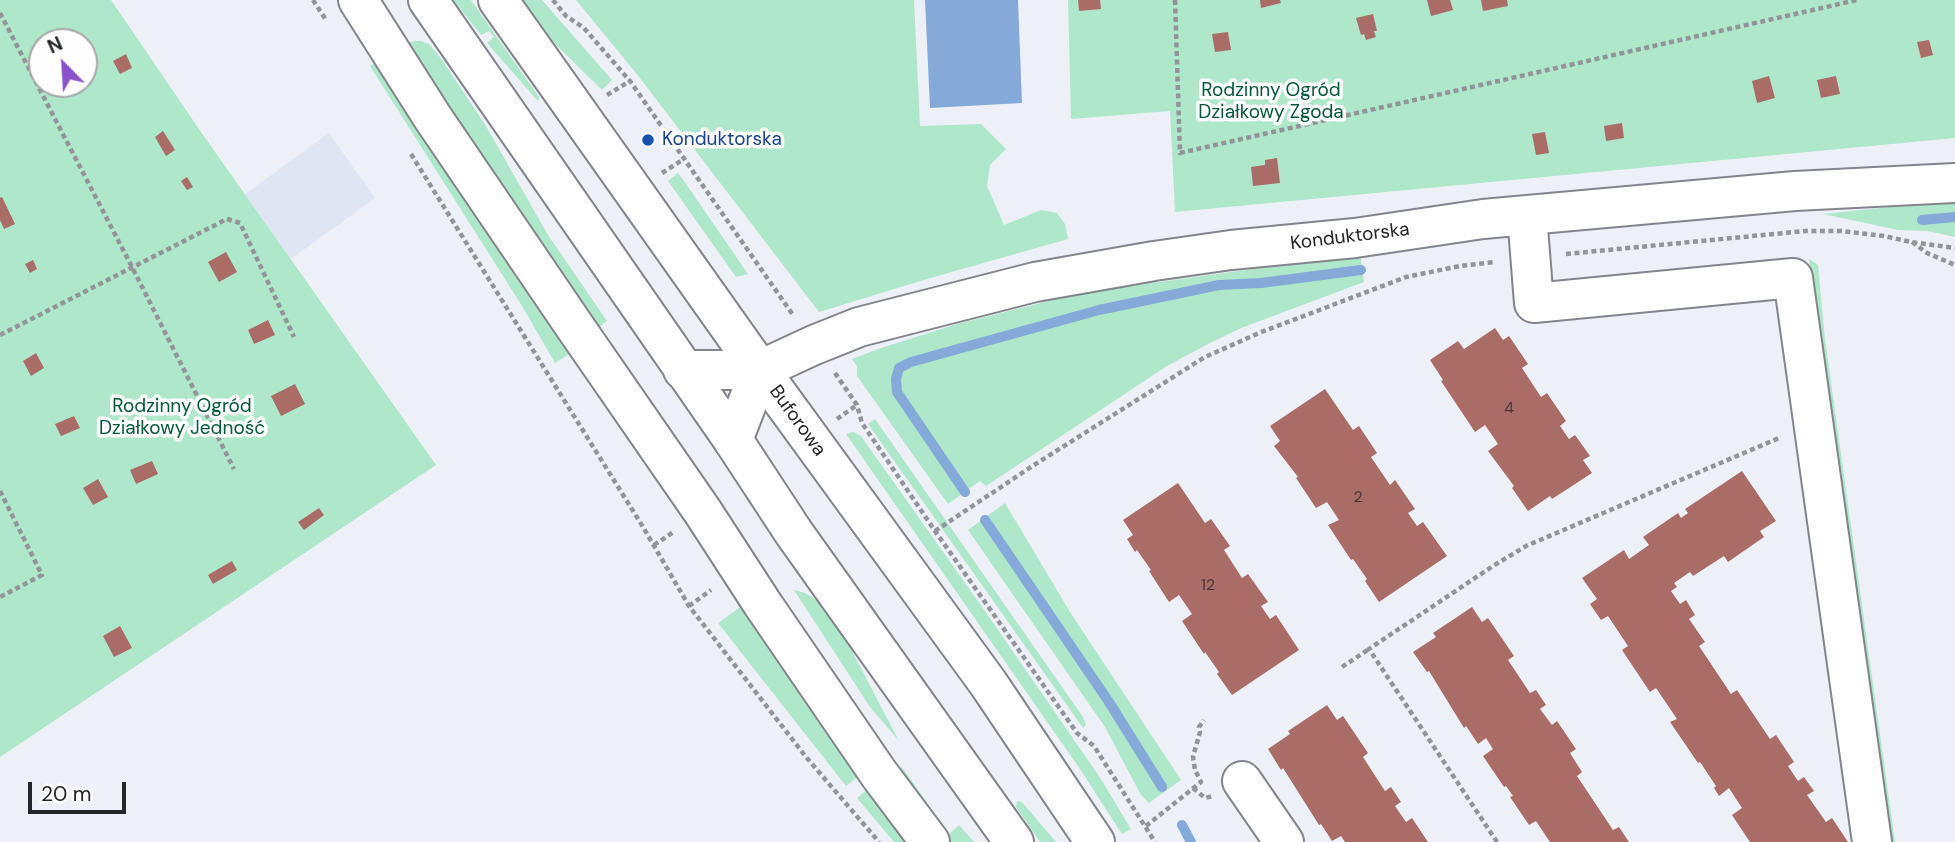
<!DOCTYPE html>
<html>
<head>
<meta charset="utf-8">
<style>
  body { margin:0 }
  #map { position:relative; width:1955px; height:842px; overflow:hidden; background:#eef0f8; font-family:"DM Sans",sans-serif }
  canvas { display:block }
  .north { position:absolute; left:28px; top:28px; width:70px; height:70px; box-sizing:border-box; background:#fefefe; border:2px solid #a7a7a8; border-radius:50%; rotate:336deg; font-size:19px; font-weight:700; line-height:28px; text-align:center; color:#242528 }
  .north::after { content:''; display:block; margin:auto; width:24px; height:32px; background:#8a53cb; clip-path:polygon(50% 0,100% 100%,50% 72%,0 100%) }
  .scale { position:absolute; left:28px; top:782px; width:98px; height:32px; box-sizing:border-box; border:4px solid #242528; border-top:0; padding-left:9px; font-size:21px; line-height:24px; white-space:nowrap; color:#242528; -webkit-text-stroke:5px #fefefe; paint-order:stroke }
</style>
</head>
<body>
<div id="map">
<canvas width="1955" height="842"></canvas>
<div class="north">N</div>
<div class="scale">20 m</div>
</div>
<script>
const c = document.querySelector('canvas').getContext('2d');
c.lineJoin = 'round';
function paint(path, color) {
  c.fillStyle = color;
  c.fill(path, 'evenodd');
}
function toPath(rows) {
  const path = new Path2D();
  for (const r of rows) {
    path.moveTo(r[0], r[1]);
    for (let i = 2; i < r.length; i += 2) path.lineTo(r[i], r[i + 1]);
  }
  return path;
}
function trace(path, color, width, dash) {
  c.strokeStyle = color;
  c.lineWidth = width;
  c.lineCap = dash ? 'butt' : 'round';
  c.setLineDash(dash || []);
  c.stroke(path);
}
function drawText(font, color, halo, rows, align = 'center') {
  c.font = font + ' "DM Sans",sans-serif';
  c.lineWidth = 7;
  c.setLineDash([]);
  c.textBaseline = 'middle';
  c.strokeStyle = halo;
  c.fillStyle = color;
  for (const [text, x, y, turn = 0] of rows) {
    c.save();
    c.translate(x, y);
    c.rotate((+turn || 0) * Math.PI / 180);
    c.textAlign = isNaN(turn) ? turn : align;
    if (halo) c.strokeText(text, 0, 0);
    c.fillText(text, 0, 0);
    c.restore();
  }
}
paint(toPath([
  [329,133,375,198,291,259,245,194]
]), '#e0e5f4');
paint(toPath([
  [0,0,111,0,201,132,436,465,0,757],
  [42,42,84,42,84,84,42,84],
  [453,0,471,0,539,97,539,100,537,100,487,43,494,37,489,31,481,35],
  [523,0,542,0,612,80,602,90,553,42],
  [576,0,914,0,920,126,981,124,1006,149,990,165,987,186,1004,225,1041,210,1057,213,1065,224,1068,239,927,279,819,312,636,73],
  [1068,0,1955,0,1955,138,1175,212,1170,111,1071,119],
  [414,41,421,41,429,44,440,57,486,126,548,235,607,321,594,331,406,43],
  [379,61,572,352,555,363,522,306,370,66],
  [678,173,684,181,748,274,736,277,668,181],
  [1955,200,1955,237,1927,231,1898,230,1823,214],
  [1360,254,1364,282,1241,328,1208,344,1167,366,986,486,980,481,948,504,857,376,857,366,852,359,881,348,957,324,1081,293],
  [1809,259,1818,265,1825,339,1895,842,1890,842],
  [875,419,1083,717,1086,725,1083,728,868,424],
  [853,432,861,436,987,614,1099,776,1131,829,1122,834,1080,769,846,434],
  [1005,503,1070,612,1181,780,1149,803,1141,795,1105,727,968,530],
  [794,590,805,593,817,600,840,628,899,741,870,707],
  [746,603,860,775,846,786,718,623],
  [902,767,949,834,959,825,974,842,951,842,898,770],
  [870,787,911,842,894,842,857,798],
  [1017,801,1022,802,1056,842,1040,842,1016,807]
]), '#afe7ca');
paint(toPath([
  [925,0,1018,0,1022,103,930,108]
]), '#85a9d8');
trace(toPath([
  [1922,220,1955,217],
  [965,492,897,392,896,379,899,368,911,362,1099,310,1219,285,1261,283,1361,270],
  [985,520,1109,702,1162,787],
  [1182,825,1191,842]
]), '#85a9d8', 10);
paint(toPath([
  [1078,0,1100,0,1101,9,1079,11],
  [1260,0,1280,0,1281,3,1261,8],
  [1427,0,1450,0,1453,10,1431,16],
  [1481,0,1507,0,1508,6,1483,11],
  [1373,14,1377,31,1374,31,1376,37,1366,40,1364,34,1361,35,1356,18],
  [1228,32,1231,50,1215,52,1212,34],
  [1929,40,1933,55,1921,58,1917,42],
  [126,54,132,68,120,74,113,61],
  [1769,76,1775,98,1757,103,1752,81],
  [1836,76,1840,94,1821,98,1817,80],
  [1622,123,1624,138,1606,141,1604,126],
  [163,131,175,150,166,156,155,137],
  [1545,132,1549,153,1536,155,1532,134],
  [1277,158,1280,183,1253,186,1251,167,1265,165,1265,160],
  [187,177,193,187,187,190,181,181],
  [2,197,15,224,4,229,0,220,0,198],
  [226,252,237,272,219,282,208,262],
  [33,260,37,269,30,273,25,264],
  [268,320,275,335,254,344,248,330],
  [1495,328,1503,340,1509,336,1528,364,1522,368,1541,397,1547,393,1566,421,1560,426,1569,439,1575,435,1590,456,1583,460,1592,473,1552,499,1550,496,1528,511,1512,488,1514,486,1488,451,1498,444,1485,425,1475,432,1441,381,1443,380,1430,360,1458,341,1464,349],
  [36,353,44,368,31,376,23,361],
  [295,384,305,404,281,416,271,396],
  [1325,389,1353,430,1359,426,1377,453,1371,457,1390,485,1395,480,1415,509,1408,513,1417,526,1423,522,1447,556,1379,602,1365,581,1367,579,1353,559,1351,560,1328,525,1339,520,1327,502,1316,508,1296,478,1298,477,1274,446,1280,441,1270,426],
  [74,416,80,428,61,436,55,424],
  [152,461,158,474,136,484,130,470],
  [1742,471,1776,521,1760,531,1764,537,1728,562,1724,556,1693,576,1690,572,1674,583,1677,587,1671,591,1680,604,1686,600,1695,615,1689,619,1705,642,1699,646,1731,694,1737,690,1770,739,1776,735,1794,762,1788,766,1798,781,1804,777,1814,791,1807,795,1826,822,1832,818,1848,842,1750,842,1732,815,1742,808,1729,788,1719,796,1714,788,1716,786,1700,762,1698,763,1670,722,1677,719,1656,688,1650,692,1622,650,1628,646,1608,616,1601,620,1590,604,1597,599,1582,578,1624,550,1629,559,1649,545,1643,537,1678,513,1681,518,1688,513,1685,509],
  [98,479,108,497,93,505,83,488],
  [1178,483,1205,523,1211,519,1230,546,1224,550,1242,578,1248,574,1268,602,1261,606,1270,619,1276,615,1299,650,1232,695,1217,674,1219,672,1205,652,1204,654,1182,621,1192,614,1179,595,1169,602,1149,571,1151,570,1137,550,1135,552,1127,539,1133,535,1123,520],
  [319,508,324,515,304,530,298,522],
  [232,561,237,570,213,584,208,575],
  [1472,607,1482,622,1488,618,1514,656,1508,660,1530,693,1536,690,1546,705,1540,709,1552,725,1557,721,1576,749,1570,753,1582,772,1577,776,1613,830,1619,827,1629,842,1550,842,1536,821,1529,825,1510,797,1513,796,1506,786,1504,787,1483,756,1493,749,1486,738,1478,744,1466,726,1464,728,1429,671,1427,672,1413,652,1436,637,1433,633],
  [120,626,132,648,114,657,103,636],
  [1327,705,1337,720,1343,716,1368,753,1363,757,1385,791,1391,787,1401,802,1395,806,1406,822,1412,818,1428,842,1345,842,1341,836,1332,841,1321,824,1319,825,1283,768,1281,770,1268,749,1290,734,1288,731]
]), '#a96c67');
const minor = toPath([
  [358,0,433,118,573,324,703,512,762,603,879,774,930,842],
  [1527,215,1534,303,1793,278,1872,842],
  [683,370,760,370,814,345,859,327,1035,282,1154,261,1231,250,1355,238,1483,219,1795,191,1955,183],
  [733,440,760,370],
  [1242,781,1284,842]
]);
const major = toPath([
  [428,0,733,440,794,533,1014,842],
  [498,0,760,370,988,683,1095,842]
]);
trace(minor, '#83858c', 42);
trace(major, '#83858c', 42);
trace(toPath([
  [313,0,326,20],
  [553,0,566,16,584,28,630,81,793,315],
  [1175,0,1180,153,1857,0],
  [0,13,132,267,234,469],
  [607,95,630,81],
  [411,154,643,527,689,606,806,757,879,842],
  [662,173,684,159],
  [1912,242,1927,253,1955,265],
  [1566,254,1805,231,1841,231,1884,236,1911,242,1955,248],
  [0,335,227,219,240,223,294,337],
  [835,373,857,405,862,423,935,531,1077,733,1094,746,1155,842],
  [837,419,857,405],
  [0,491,42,575,0,597],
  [935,531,1034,465,1205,357,1259,333,1406,277,1460,266,1495,262],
  [654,545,675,531],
  [689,606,711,590],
  [1342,667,1369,649],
  [1193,788,1205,798,1213,796],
  [1146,826,1201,782,1195,770,1193,757,1200,732,1199,727,1204,720],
  [1497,842,1369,649,1493,566,1526,546,1779,438]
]), '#929499', 4.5, [5, 3.5]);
trace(minor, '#fff', 38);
trace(major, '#fff', 38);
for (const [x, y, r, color] of [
  [648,140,7,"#1a4fb4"]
]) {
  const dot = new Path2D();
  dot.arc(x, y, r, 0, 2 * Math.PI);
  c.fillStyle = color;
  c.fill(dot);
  trace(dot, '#fefefe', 2.5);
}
drawText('16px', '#453738', null, [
  ["4",1509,409],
  ["2",1358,498],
  ["12",1208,586]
]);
drawText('19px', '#06583b', '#fefefe', [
  ["Rodzinny Ogród",1271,91],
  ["Działkowy Zgoda",1271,113],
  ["Rodzinny Ogród",182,407],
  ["Działkowy Jedność",182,429]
]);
drawText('19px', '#164399', '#fefefe', [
  ["Konduktorska",662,140]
], 'left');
drawText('19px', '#242528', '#fefefe', [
  ["Konduktorska",1350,237,-7],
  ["Buforowa",797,421,54]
]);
</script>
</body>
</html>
